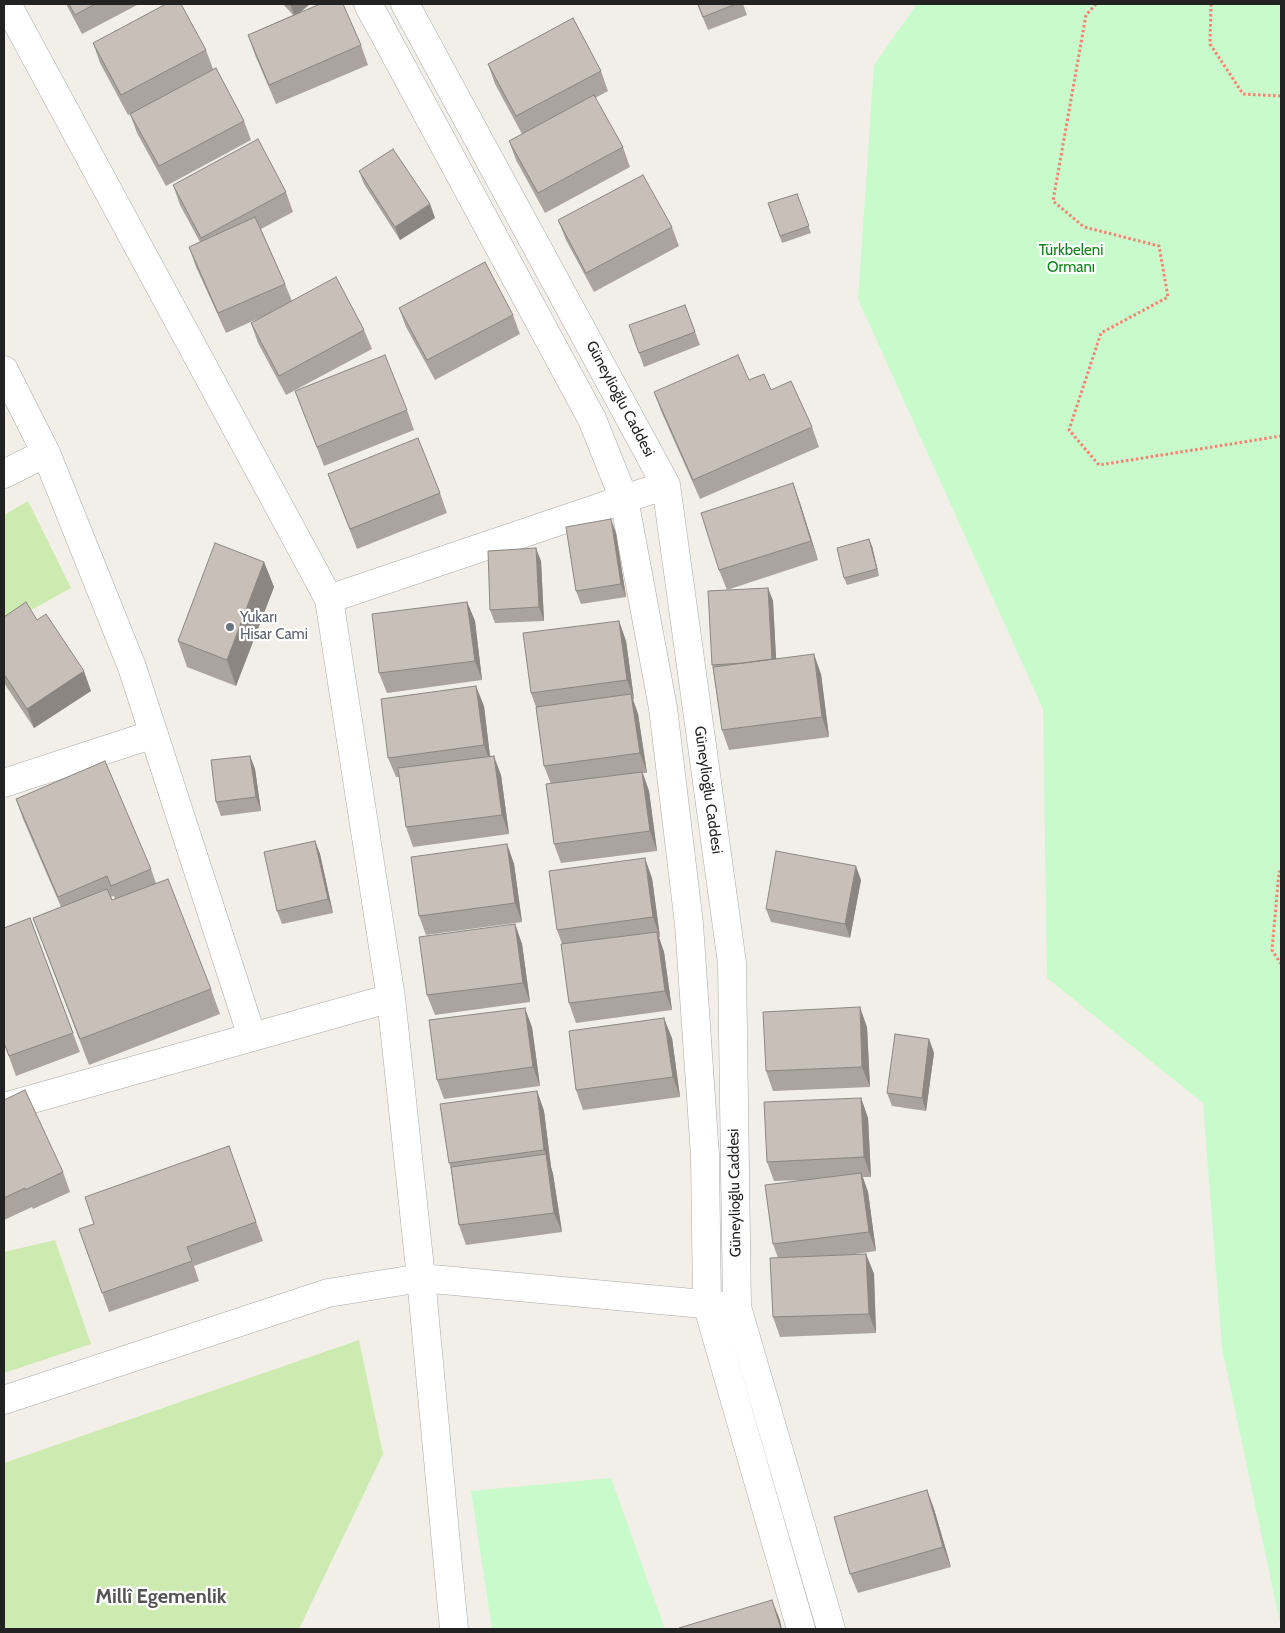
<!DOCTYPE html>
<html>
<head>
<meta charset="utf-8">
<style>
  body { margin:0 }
  #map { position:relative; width:1285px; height:1633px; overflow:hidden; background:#f2efe9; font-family:Cabin,sans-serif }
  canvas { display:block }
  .frame { position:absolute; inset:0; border:5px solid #222; pointer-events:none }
</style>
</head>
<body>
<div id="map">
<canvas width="1285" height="1633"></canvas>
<div class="frame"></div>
</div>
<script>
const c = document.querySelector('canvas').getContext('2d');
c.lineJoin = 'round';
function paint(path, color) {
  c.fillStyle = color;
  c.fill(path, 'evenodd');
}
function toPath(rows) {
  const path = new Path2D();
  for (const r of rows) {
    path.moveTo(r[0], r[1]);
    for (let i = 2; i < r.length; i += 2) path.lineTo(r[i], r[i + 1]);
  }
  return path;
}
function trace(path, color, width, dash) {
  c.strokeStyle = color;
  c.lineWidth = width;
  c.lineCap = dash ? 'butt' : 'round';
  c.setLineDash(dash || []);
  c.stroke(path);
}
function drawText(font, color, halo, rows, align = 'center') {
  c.font = font + ' Cabin,sans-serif';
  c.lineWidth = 4.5;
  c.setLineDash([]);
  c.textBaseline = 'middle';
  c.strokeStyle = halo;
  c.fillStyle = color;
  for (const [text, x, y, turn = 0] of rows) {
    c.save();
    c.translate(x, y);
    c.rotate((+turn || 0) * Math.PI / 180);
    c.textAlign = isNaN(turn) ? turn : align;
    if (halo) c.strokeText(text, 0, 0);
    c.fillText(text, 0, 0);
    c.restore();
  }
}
paint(toPath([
  [28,501,71,588,4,625,4,515],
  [55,1240,91,1344,4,1373,4,1252],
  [359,1340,383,1454,299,1629,4,1629,4,1463]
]), '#cdebb0');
paint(toPath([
  [917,4,1281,4,1281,1628,1222,1348,1203,1103,1047,978,1043,709,858,299,874,65],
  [611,1478,665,1629,492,1629,471,1491]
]), '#c8facc');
const street = toPath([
  [7,4,329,599,391,998,421,1278,454,1629],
  [368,4,592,419,624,499,663,708,689,924,705,1156,707,1304,801,1629],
  [405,4,666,485,732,963,737,1307,831,1629],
  [4,370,46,453,4,474],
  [46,453,132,667,252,1037],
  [329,599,666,485],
  [4,783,154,734],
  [4,1107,391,998],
  [4,1400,328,1293,421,1278,725,1306]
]);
trace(street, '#a9a9a9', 29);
trace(toPath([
  [1096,4,1086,15,1053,201,1084,227,1159,246,1168,297,1101,333,1069,430,1099,465,1281,436],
  [1211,4,1210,44,1243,94,1281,96],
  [1281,871,1279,872,1272,950,1281,964]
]), '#fa8072', 3, [2.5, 2.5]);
trace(street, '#fff', 28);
paint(toPath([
  [66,4,139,4,82,34],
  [283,4,310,4,299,13,361,45,368,65,276,104,255,55,248,35,293,15],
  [697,4,743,4,747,15,708,30],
  [93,43,206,50,213,69,244,121,251,140,166,186,137,133,130,114,128,115,100,63],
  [488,64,601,71,608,91,595,98,623,147,630,167,545,213,516,160,509,141,522,134,495,84],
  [359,171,430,204,435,218,400,240,364,184],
  [173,185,286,192,293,212,261,229,285,284,292,301,364,330,372,349,286,395,258,343,251,323,264,316,226,333,196,267,189,247,200,242,180,205],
  [797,194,811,233,782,243,768,203],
  [558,220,672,227,679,246,594,292,566,240],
  [685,305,700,345,644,367,629,325],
  [399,308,513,315,520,334,435,380,406,327],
  [749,380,812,427,819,447,700,499,661,411,654,392],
  [295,391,407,410,414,430,324,466],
  [328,474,440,493,447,513,357,549],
  [793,483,800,503,818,560,727,590,719,570],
  [616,533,626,597,581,604,576,591],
  [872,546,879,576,847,585,844,578],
  [541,561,544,621,495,623,490,610],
  [264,562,274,587,236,686,187,667,178,641],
  [768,588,773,601,776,659,821,674,829,737,729,750,722,730,713,668,712,665],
  [467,602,475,621,482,680,387,693,379,673],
  [4,617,37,620,91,691,34,728,4,683],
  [619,621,626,641,634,699,633,699,638,714,647,773,643,773,649,791,657,851,561,863,554,844,551,784,544,766,536,707,531,693],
  [484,706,490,756,501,775,509,834,413,847,406,827,399,777,396,777,388,758],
  [250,756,255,769,261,811,221,816,216,802],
  [16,799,151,869,156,883,211,989,220,1014,89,1065,33,918,61,907,23,819],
  [114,896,115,899,112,900,111,897],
  [315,841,320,854,333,913,282,924,277,911],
  [507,844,514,864,522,922,426,935,419,916],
  [652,878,660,937,659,937,664,952,672,1010,576,1023,569,1003,562,944,557,930],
  [861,880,850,938,771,922,766,909],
  [30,918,80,1052,16,1076,4,1043],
  [515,924,522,944,530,1002,435,1015,427,995],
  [532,1027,540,1086,444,1099,437,1080],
  [867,1027,870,1087,773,1091,766,1071],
  [672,1038,680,1097,583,1110,576,1090],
  [929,1039,934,1053,926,1111,892,1106,887,1093],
  [537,1091,544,1111,551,1167,553,1174,562,1232,466,1245,459,1225,451,1169,449,1163],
  [861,1098,868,1118,871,1177,863,1177,868,1192,876,1251,849,1255,866,1254,874,1274,876,1333,780,1337,773,1317,778,1258,773,1244,806,1180,774,1181,767,1162],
  [4,1100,63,1172,70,1192,33,1209,32,1207,4,1220],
  [229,1146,263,1241,194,1266,199,1281,109,1312,79,1229,94,1224],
  [927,1490,934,1509,951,1567,858,1593,850,1574]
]), '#aba49e');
paint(toPath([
  [290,4,310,4,295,17],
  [430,204,435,218,400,240,395,227],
  [793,483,800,503,818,560,811,541],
  [611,519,616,533,626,597,621,584],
  [869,539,872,546,879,576,877,569],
  [536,548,541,561,544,621,539,607],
  [264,562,274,587,236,686,227,660],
  [768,588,773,601,777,675,772,662],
  [467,602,475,621,482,680,475,661],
  [619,621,626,641,634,699,627,680],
  [814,654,821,674,829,737,822,717],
  [84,671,91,691,34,728,27,709],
  [476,686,484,706,491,765,484,745],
  [631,694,638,714,647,773,640,753],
  [250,756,255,769,261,811,256,797],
  [494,756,501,775,509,834,502,815],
  [642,772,649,791,657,851,650,831],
  [315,841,320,854,333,913,328,899],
  [507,844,514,864,522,922,515,903],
  [645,858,652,878,660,937,653,917],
  [856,866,861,880,850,938,845,924],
  [515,924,522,944,530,1002,523,983],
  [657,932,664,952,672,1010,665,991],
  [860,1007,867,1027,870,1087,862,1067],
  [525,1008,532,1027,540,1086,533,1067],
  [664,1018,672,1038,680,1097,673,1077],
  [929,1039,934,1053,926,1111,922,1098],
  [537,1091,544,1111,551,1167,553,1174,562,1232,554,1213,547,1157,544,1150],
  [861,1098,868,1118,871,1177,864,1157],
  [861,1173,868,1192,876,1251,869,1232],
  [866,1254,874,1274,876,1333,869,1314],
  [927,1490,934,1509,951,1567,943,1547],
  [772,1600,780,1620,782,1629,781,1629]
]), '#8b8681');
const building = toPath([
  [69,4,95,4,75,15,69,4],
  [166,4,181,4,206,50,121,95,93,43,166,4],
  [320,4,343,4,361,45,269,85,248,35,320,4],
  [698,4,736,4,703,17,698,4],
  [573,18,601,71,516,116,488,64,573,18],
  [216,68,244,121,159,166,130,114,216,68],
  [594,95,623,147,538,193,509,141,594,95],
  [258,139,286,192,201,238,173,185,258,139],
  [393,149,430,204,395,227,359,171,393,149],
  [643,175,672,227,586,273,558,220,643,175],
  [797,194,809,226,780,236,768,203,797,194],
  [255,217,285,284,218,313,189,247,255,217],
  [485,262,513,315,427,360,399,308,485,262],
  [336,277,364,330,279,376,251,323,336,277],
  [685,305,695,332,639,353,629,325,685,305],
  [385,355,407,410,317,447,295,391,385,355],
  [738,355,749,380,764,374,771,390,791,381,812,427,693,480,654,392,738,355],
  [418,438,440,493,350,529,328,474,418,438],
  [793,483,811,541,719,570,701,513,793,483],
  [611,519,621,584,576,591,566,527,611,519],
  [869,539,877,569,844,578,837,548,869,539],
  [215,543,264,562,227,660,178,641,215,543],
  [536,548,539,607,490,610,488,551,536,548],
  [768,588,772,659,743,663,712,665,708,591,768,588],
  [26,602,37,620,46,614,84,671,27,709,4,674,4,617,26,602],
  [467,602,475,661,379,673,372,614,467,602],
  [619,621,627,680,531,693,523,633,619,621],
  [814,654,822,717,722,730,713,667,814,654],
  [476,686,484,745,388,758,381,699,476,686],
  [631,694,640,753,544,766,536,707,631,694],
  [250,756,256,797,216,802,211,760,250,756],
  [494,756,502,815,406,827,398,768,494,756],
  [105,761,151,869,111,886,107,876,58,897,16,799,105,761],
  [642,772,650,831,554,844,546,784,642,772],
  [315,841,328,899,277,911,264,852,315,841],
  [507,844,515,903,419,916,411,857,507,844],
  [776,851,856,866,845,924,766,909,776,851],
  [645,858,653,917,557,930,549,871,645,858],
  [168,879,211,989,80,1039,33,918,107,889,112,900,168,879],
  [30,918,73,1033,9,1056,4,1043,4,928,30,918],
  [515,924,523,983,427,995,419,937,515,924],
  [657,932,665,991,569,1003,561,944,657,932],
  [860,1007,862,1067,766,1071,763,1012,860,1007],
  [525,1008,533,1067,437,1080,429,1020,525,1008],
  [664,1018,673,1077,576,1090,569,1031,664,1018],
  [895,1034,929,1039,922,1098,887,1093,895,1034],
  [25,1090,63,1172,25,1190,25,1188,4,1198,4,1100,25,1090],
  [537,1091,544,1150,449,1163,440,1104,537,1091],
  [861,1098,864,1157,767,1162,764,1102,861,1098],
  [229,1146,256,1222,187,1247,192,1261,102,1293,79,1229,94,1224,85,1197,229,1146],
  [546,1154,554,1213,459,1225,451,1167,546,1154],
  [861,1173,869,1232,773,1244,765,1185,861,1173],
  [866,1254,869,1314,773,1317,770,1258,866,1254],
  [927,1490,943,1547,850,1574,834,1517,927,1490],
  [772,1600,781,1629,680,1629,679,1628,772,1600]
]);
paint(building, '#c7bfb8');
trace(building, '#8b8681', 1);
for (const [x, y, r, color] of [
  [230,627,5,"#6b7280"]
]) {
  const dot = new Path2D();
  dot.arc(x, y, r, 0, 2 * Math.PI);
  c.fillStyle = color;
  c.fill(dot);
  trace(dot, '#fff', 2);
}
drawText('15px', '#0c8416', '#fff', [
  ["Türkbeleni",1071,251],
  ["Ormanı",1071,268]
]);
drawText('15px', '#222', '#fff', [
  ["Güneylioğlu Caddesi",620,399,62],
  ["Güneylioğlu Caddesi",708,790,82],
  ["Güneylioğlu Caddesi",735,1193,-91]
]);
drawText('15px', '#5b616d', '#fff', [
  ["Yukarı",240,618],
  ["Hisar Cami",240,635]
], 'left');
drawText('bold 20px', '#555', '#fff', [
  ["Millî Egemenlik",161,1597]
]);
</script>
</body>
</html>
